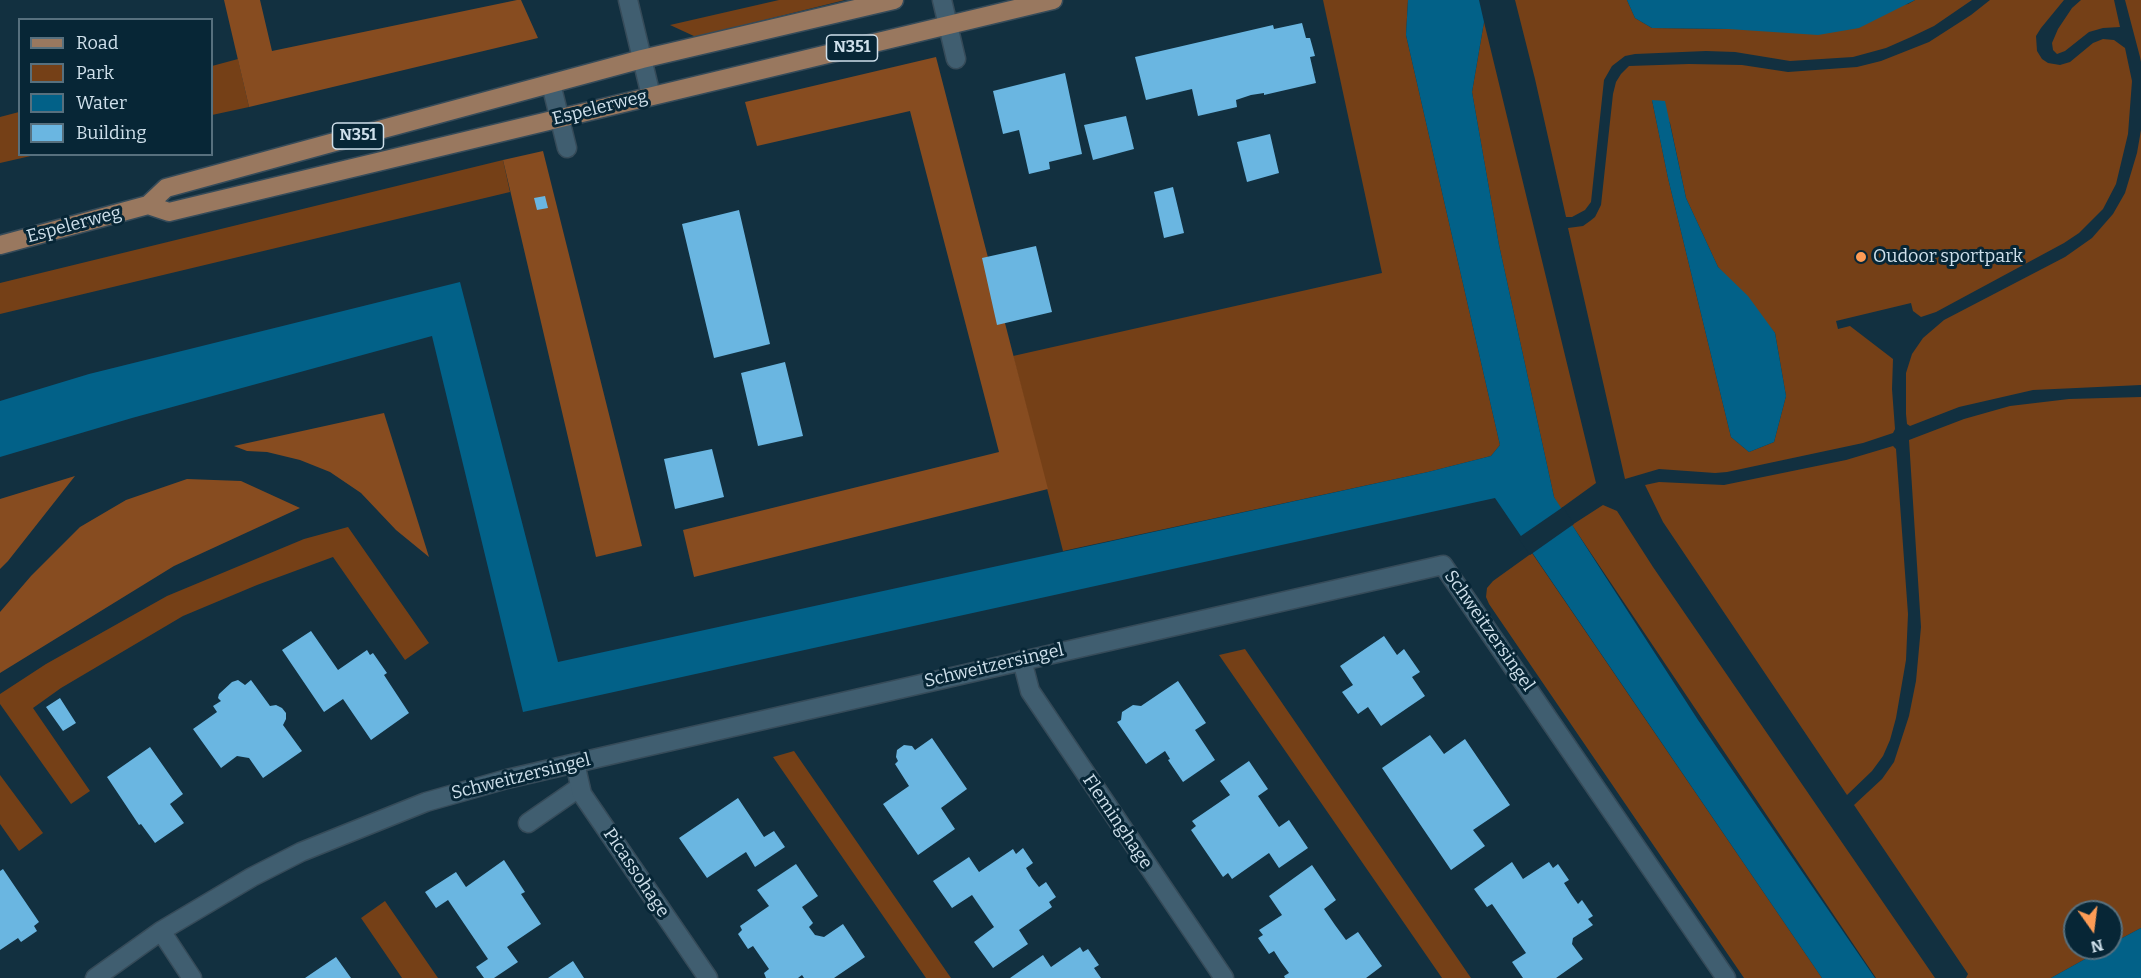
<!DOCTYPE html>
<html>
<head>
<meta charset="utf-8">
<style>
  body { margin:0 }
  #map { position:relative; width:2141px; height:978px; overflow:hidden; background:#123040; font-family:Bitter,serif }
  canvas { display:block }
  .legend { position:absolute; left:18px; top:18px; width:195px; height:138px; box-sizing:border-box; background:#072636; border:2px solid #57707e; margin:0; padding:8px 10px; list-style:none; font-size:18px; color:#cfe0eb }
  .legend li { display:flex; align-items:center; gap:12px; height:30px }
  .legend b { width:30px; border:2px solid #57707e }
  .north { position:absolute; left:2063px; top:900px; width:60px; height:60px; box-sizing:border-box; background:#072636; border:2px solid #57707e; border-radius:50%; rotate:166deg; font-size:16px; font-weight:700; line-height:24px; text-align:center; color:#cfe0eb }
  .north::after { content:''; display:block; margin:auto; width:21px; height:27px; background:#fd9c56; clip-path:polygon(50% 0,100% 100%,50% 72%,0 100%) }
</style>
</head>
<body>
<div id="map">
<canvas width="2141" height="978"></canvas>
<ul class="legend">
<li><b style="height:8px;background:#99785f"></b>Road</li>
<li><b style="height:16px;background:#754017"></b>Park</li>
<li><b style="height:16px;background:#026188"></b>Water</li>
<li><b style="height:16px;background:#6ab6e1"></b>Building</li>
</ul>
<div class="north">N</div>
</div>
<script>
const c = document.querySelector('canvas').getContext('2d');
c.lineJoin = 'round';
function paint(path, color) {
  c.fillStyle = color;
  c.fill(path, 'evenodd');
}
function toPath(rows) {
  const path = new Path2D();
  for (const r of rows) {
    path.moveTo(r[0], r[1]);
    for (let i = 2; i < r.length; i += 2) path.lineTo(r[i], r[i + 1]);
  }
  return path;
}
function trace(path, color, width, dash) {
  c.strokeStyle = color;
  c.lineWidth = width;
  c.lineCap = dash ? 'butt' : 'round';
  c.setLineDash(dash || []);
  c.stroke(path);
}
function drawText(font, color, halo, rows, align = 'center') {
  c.font = font + ' Bitter,serif';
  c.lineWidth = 6;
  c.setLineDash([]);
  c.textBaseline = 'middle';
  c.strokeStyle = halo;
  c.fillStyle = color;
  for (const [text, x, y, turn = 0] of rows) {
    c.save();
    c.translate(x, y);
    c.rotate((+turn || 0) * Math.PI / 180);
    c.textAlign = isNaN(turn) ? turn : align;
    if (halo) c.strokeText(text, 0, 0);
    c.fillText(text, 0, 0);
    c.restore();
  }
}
paint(toPath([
  [779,0,845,0,696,37,670,25],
  [1323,0,1408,0,1406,35,1500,445,1491,456,1428,472,1063,551,1013,356,1382,273],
  [1515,0,1627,0,1635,18,1652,28,1728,29,1908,4,1915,0,1972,0,1934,26,1911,37,1886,48,1853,57,1790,61,1735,52,1706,51,1635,54,1625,56,1612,66,1604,80,1591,202,1585,210,1572,217,1566,217,1535,79],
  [1990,0,2064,0,2041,28,2036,36,2037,51,2042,59,2048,63,2060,65,2070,62,2093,43,2103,39,2114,40,2125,48,2132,81,2128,134,2116,184,2103,209,2079,233,2064,243,1936,312,1921,317,1913,311,1911,303,1836,321,1838,329,1850,326,1893,359,1892,389,1895,429,1893,433,1863,443,1727,472,1715,473,1659,469,1625,479,1568,228,1583,226,1590,221,1595,217,1601,205,1613,94,1616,82,1621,74,1629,66,1689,64,1742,65,1788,72,1857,67,1881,61,1929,42,1971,15],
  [1652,100,1670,123,1686,198,1718,267,1775,333,1786,396,1774,442,1749,452,1731,437,1668,178],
  [2081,0,2114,0,2120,27,2103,28,2089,32,2065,51,2057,54,2053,50,2052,43,2058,29,2072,8],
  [2125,0,2141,0,2141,62,2140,57],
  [1484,22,1596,483,1560,509,1554,497,1499,245,1472,92],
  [238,59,249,107,212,115,212,66],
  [19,112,20,154,35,155,0,163,0,117],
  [2141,130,2141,385,2033,390,1959,407,1910,426,1907,424,1906,414,1906,373,1912,354,1923,338,1944,320,2065,257,2092,238,2113,214,2125,193,2137,153],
  [503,160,510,192,0,314,0,283],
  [2141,397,2141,928,2111,944,2111,912,2075,912,2075,948,2105,948,2051,978,1966,978,1968,974,1854,805,1882,779,1894,762,1909,716,1916,681,1921,627,1909,440,1964,419,2010,406,2069,399],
  [1893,446,1896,449,1908,614,1906,660,1896,718,1890,740,1883,756,1872,771,1847,795,1663,522,1645,485,1659,482,1724,485,1846,460],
  [1603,505,1617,511,1653,567,1935,978,1876,978,1572,525],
  [348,527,429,643,405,660,333,557,257,585,183,616,61,688,33,708,90,791,71,804,0,704,0,694,46,664,167,596,304,539],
  [1532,553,1822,978,1744,978,1489,604,1486,597,1487,588,1493,581],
  [1245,649,1471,978,1442,978,1219,655],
  [794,751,951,978,926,978,773,757],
  [0,775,43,833,19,851,0,824],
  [385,901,438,978,402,978,361,918]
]), '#754017');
paint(toPath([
  [224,0,260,0,272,51,517,0,521,0,538,38,249,107],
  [936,57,1048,489,694,577,683,530,999,452,910,111,757,146,745,102],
  [543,151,642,546,596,557,503,160],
  [384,413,429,557,396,530,361,493,330,472,300,460,267,452,247,451,234,446],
  [75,476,8,561,0,569,0,499],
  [187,479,241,481,300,508,174,566,0,673,0,612,31,576,80,527,126,500]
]), '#874c20');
paint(toPath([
  [1408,0,1479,0,1484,22,1472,92,1499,245,1554,497,1698,720,1875,978,1822,978,1495,498,523,712,432,336,132,418,0,457,0,401,89,374,460,282,558,662,1428,472,1491,456,1500,445,1406,35],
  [1627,0,1915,0,1859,28,1818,35,1728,29,1652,28,1635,18],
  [1652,100,1665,101,1686,198,1718,267,1748,296,1775,333,1786,396,1774,442,1749,452,1731,437,1668,178],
  [2141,928,2141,978,2051,978,2105,948,2111,948,2111,944]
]), '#026188');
paint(toPath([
  [1563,507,1574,524,1530,555,1518,538]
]), '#123040');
paint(toPath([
  [1302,23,1306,38,1310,38,1315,56,1310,57,1316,83,1264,95,1264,93,1251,95,1236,100,1237,107,1198,116,1192,89,1146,100,1135,57,1273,25,1274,29],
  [1065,73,1082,154,1049,162,1050,169,1029,174,1019,130,1003,134,993,91],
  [1126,116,1134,149,1093,160,1084,125],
  [1270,134,1279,173,1247,182,1237,142],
  [1173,187,1184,233,1164,238,1154,192],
  [545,196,548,208,537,210,534,198],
  [739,210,770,344,714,358,682,224],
  [1036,246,1052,312,997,325,982,258],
  [785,362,803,436,758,446,741,373],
  [712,449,724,497,675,509,664,459],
  [311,631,338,670,367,650,370,655,373,653,387,673,384,675,409,713,371,740,343,699,324,712,282,650],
  [1384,636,1397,655,1404,649,1420,672,1412,677,1425,696,1381,726,1368,707,1358,714,1342,692,1353,685,1340,666],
  [238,680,245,685,251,680,270,706,276,705,282,708,286,713,286,719,283,725,302,751,263,778,249,758,237,756,221,768,193,729,217,712,213,706,221,701,218,698,219,694,232,682],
  [1178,681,1206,723,1195,730,1215,760,1183,782,1168,760,1170,759,1165,751,1146,764,1117,722,1121,720,1122,712,1133,705,1141,706],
  [60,698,76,723,63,731,46,707],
  [1430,735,1444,754,1465,739,1510,805,1473,830,1485,846,1451,870,1382,768],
  [932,738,967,789,941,808,955,829,918,855,883,804,909,786,895,764,898,761,896,757,897,750,904,745,912,746,915,750],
  [150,747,183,794,170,804,184,823,155,843,141,824,139,825,107,777],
  [1249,761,1268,789,1258,796,1279,827,1289,820,1308,848,1279,868,1269,853,1232,879,1228,873,1223,877,1191,830,1196,826,1192,821,1230,795,1220,781],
  [738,798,764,837,774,831,785,847,755,867,746,852,707,878,679,838],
  [1023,848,1033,863,1026,868,1032,878,1039,887,1046,882,1056,897,1049,902,1052,907,1019,930,1028,944,993,968,974,942,994,927,972,895,952,908,933,881,969,857,979,872,1013,849,1016,854],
  [504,860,525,892,521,894,541,924,507,947,518,962,494,978,484,978,476,967,488,959,448,900,436,908,425,892,456,872,466,887],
  [1512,862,1523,879,1549,862,1553,868,1558,864,1569,880,1564,883,1571,894,1578,904,1582,900,1593,916,1588,919,1593,925,1573,938,1572,944,1583,959,1556,978,1523,978,1512,962,1526,953,1492,904,1487,907,1474,889],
  [796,864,818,896,802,907,813,923,809,927,815,935,824,937,843,924,865,957,834,978,804,978,802,975,798,978,766,978,764,973,769,969,753,946,748,949,738,934,742,930,740,926,769,906,757,890],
  [1312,865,1336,900,1324,909,1335,925,1346,940,1358,932,1382,966,1366,978,1285,978,1284,976,1289,973,1281,962,1274,951,1269,954,1258,938,1263,935,1259,930,1282,915,1269,896],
  [3,869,39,922,34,926,37,931,21,942,18,938,0,950,0,871],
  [1080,947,1083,952,1088,949,1099,965,1094,968,1101,978,1010,978,1043,955,1051,967],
  [336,957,351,978,305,978],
  [573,961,584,978,548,978]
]), '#6ab6e1');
const lane = toPath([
  [628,0,651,96],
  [942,0,956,59],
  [551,84,567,148],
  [528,823,580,787]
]);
const street = toPath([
  [1022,660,1030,691,1224,978],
  [575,763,582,794,708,978],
  [161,931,192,978],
  [95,978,161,931,252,877,301,852,426,802,507,779,632,750,1443,565,1726,978]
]);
const primary = toPath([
  [148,205,169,212,1053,0],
  [0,245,148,205,166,188,331,143,642,59,894,0]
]);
trace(lane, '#364b59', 21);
trace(street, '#364b59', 21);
trace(primary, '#364b59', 21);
trace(lane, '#405e70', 18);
trace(street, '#405e70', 18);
trace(primary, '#99785f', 18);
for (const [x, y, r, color] of [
  [1861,257,6,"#fd9c56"]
]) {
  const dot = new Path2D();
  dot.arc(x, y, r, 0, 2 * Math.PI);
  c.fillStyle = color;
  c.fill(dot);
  trace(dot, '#072636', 2);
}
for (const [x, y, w] of [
  [852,48,51],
  [358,136,51]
]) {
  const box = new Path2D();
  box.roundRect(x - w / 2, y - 13, w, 26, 4.5);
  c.fillStyle = '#072636';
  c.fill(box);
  trace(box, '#cfe0eb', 1.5);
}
drawText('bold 16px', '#cfe0eb', null, [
  ["N351",852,48],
  ["N351",358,136]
]);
drawText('18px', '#cfe0eb', '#072636', [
  ["Espelerweg",600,108,-14],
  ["Espelerweg",74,225,-15],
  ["Schweitzersingel",1489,631,55],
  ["Schweitzersingel",994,666,-13],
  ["Schweitzersingel",521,777,-14],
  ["Fleminghage",1117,822,56],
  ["Picassohage",636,873,56]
]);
drawText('18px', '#cfe0eb', '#072636', [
  ["Oudoor sportpark",1873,257]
], 'left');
</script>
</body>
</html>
